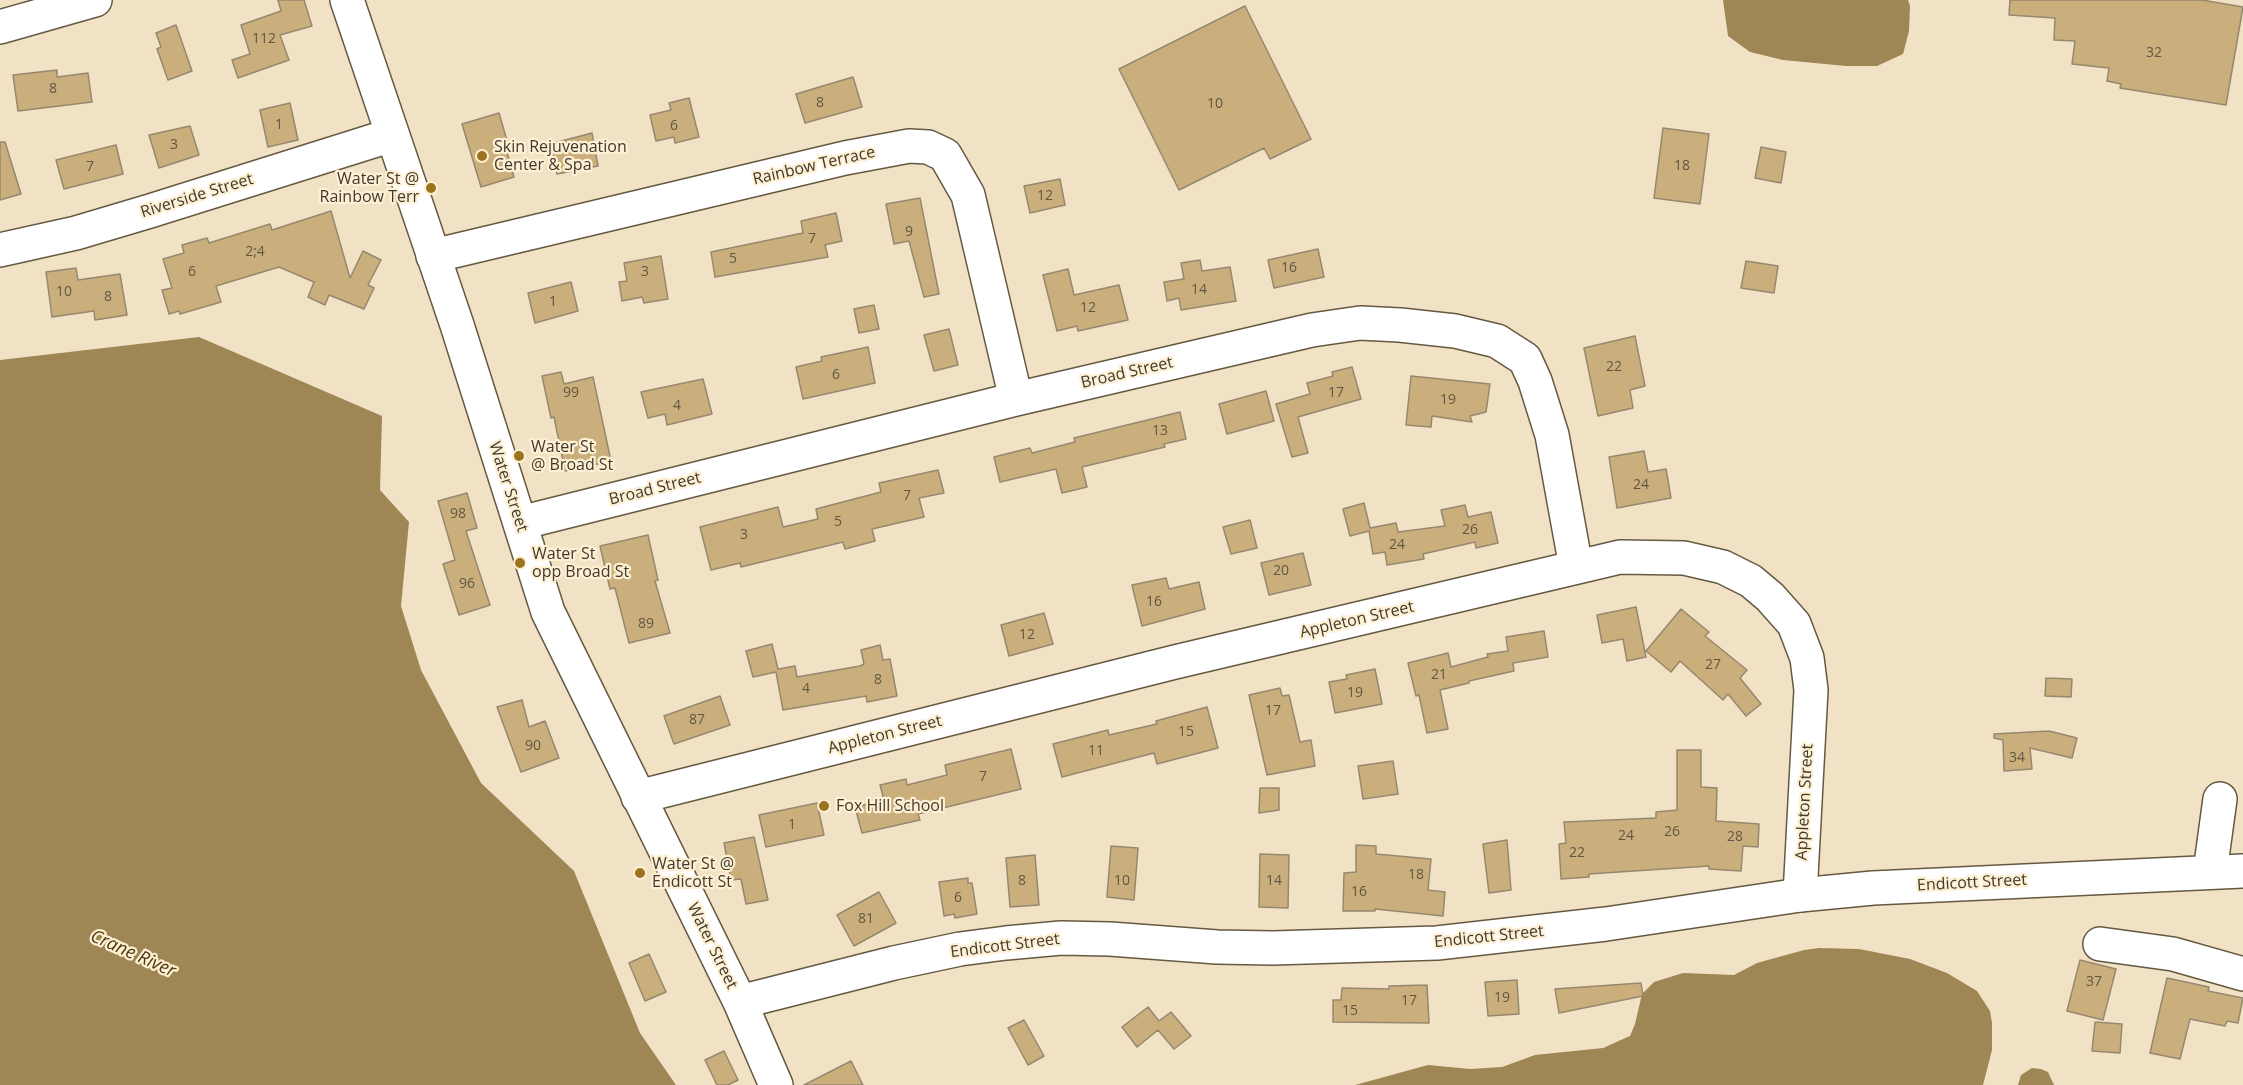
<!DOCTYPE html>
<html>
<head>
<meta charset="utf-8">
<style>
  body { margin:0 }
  canvas { display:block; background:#f1e2c6 }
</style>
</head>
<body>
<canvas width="2243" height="1085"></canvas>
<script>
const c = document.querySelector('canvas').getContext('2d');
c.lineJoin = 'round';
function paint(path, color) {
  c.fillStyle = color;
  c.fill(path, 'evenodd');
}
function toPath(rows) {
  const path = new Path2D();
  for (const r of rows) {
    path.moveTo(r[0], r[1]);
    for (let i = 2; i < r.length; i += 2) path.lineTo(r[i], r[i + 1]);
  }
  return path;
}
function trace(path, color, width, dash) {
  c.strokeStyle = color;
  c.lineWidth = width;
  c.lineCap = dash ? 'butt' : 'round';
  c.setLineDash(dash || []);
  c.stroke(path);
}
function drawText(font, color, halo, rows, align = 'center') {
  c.font = font + ' "Open Sans",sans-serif';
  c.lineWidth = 4.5;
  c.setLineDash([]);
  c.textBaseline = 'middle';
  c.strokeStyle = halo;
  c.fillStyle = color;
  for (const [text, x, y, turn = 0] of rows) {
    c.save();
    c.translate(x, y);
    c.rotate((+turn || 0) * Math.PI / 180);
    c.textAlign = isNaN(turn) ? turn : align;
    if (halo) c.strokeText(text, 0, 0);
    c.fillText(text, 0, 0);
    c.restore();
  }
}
paint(toPath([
  [1723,0,1908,0,1910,6,1909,31,1903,54,1877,66,1846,66,1783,60,1750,52,1728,36],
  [199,337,382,416,380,490,409,522,401,606,421,670,481,783,574,871,640,1033,676,1085,0,1085,0,360],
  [1819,948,1859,949,1910,959,1947,973,1977,991,1990,1011,1992,1023,1992,1050,1983,1085,1355,1085,1428,1065,1470,1069,1502,1067,1535,1055,1603,1048,1630,1036,1635,1024,1642,994,1654,982,1683,973,1734,975,1757,963,1804,950],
  [2032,1068,2041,1069,2048,1072,2054,1085,2018,1085,2021,1075]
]), '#9f8655');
const building = toPath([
  [278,0,304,0,312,26,280,35,289,60,238,78,232,60,250,54,241,25,281,11,278,0],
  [2010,0,2202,0,2243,7,2226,105,2120,88,2121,84,2107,81,2109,68,2072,64,2075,41,2054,40,2055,18,2009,15,2010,0],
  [1245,6,1311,139,1270,159,1264,148,1179,190,1119,69,1245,6],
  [176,25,192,71,168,80,157,49,161,47,156,33,176,25],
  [57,70,57,77,88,73,92,102,18,111,13,75,57,70],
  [853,77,862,107,805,123,796,94,853,77],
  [689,98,699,137,675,143,674,137,656,141,650,115,671,110,669,103,689,98],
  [290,103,298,140,268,147,260,110,290,103],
  [499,113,508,144,505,145,514,177,481,187,462,124,499,113],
  [190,126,199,155,159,168,149,135,190,126],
  [1663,128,1709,134,1700,204,1654,198,1663,128],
  [592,133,598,166,557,174,550,144,592,133],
  [0,142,5,142,21,194,0,200,0,142],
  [116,145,123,174,64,189,56,160,116,145],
  [1761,147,1786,152,1781,183,1755,178,1761,147],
  [1060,179,1065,205,1030,213,1024,186,1060,179],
  [920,198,939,294,924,297,909,241,894,244,886,204,920,198],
  [331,211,350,278,363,251,381,260,368,285,374,288,364,309,329,295,325,305,308,297,314,282,279,267,216,286,221,302,180,314,179,311,169,314,162,290,172,288,163,259,184,253,182,245,207,238,209,243,270,224,272,230,331,211],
  [836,213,842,241,825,245,828,257,715,277,711,252,803,233,801,221,836,213],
  [1318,249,1324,277,1274,288,1268,260,1318,249],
  [661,256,668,299,644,303,642,297,622,301,619,282,627,281,624,263,661,256],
  [1200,260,1202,271,1230,267,1236,301,1181,310,1179,298,1167,301,1164,282,1184,279,1181,263,1200,260],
  [1746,261,1778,266,1774,293,1741,288,1746,261],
  [76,268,78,280,120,274,127,315,95,320,94,311,52,317,46,272,76,268],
  [1068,269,1074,295,1119,285,1128,320,1078,331,1077,326,1057,331,1043,275,1068,269],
  [571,282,578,311,535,323,528,293,571,282],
  [874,305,879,329,859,333,854,309,874,305],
  [949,329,958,365,934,371,924,335,949,329],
  [1635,336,1645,386,1630,390,1633,408,1598,416,1584,348,1635,336],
  [868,347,875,383,803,399,796,367,822,361,821,357,868,347],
  [1352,367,1361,399,1298,417,1308,453,1292,457,1276,404,1310,394,1307,383,1333,376,1332,372,1352,367],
  [561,372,564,384,593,377,611,461,565,471,554,417,551,418,542,376,561,372],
  [1411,376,1490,384,1486,412,1470,416,1472,422,1432,416,1431,427,1406,425,1411,376],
  [703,379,712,414,667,425,665,414,648,418,641,392,703,379],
  [1266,391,1274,421,1227,434,1219,404,1266,391],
  [1180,412,1186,439,1164,444,1165,447,1082,467,1087,487,1062,493,1056,469,1000,482,994,457,1030,448,1032,453,1075,442,1074,438,1180,412],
  [1644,451,1648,472,1666,469,1671,498,1617,508,1609,457,1644,451],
  [938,470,944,493,919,498,924,517,872,529,875,541,845,549,843,542,741,567,740,563,711,570,700,527,778,507,783,527,818,519,816,509,881,492,879,483,938,470],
  [467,493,477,528,466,531,490,605,459,615,443,564,455,560,438,501,467,493],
  [1364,503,1370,528,1396,523,1398,532,1445,526,1441,510,1465,505,1468,517,1491,512,1498,543,1476,548,1475,542,1423,554,1424,559,1387,565,1385,552,1373,554,1369,531,1350,536,1343,509,1364,503],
  [1250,520,1257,548,1231,554,1223,527,1250,520],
  [648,535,658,580,655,581,670,633,629,643,615,588,610,589,600,546,648,535],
  [1303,553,1311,585,1269,595,1261,563,1303,553],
  [1166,578,1169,589,1199,582,1205,609,1142,626,1132,585,1166,578],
  [1636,607,1646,657,1627,661,1623,639,1602,643,1597,615,1636,607],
  [1681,609,1709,632,1705,636,1747,670,1740,678,1761,704,1746,716,1728,694,1723,700,1680,661,1671,672,1646,651,1681,609],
  [1044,613,1053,644,1009,656,1001,625,1044,613],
  [1544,631,1548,657,1513,663,1514,671,1469,681,1469,683,1440,690,1448,729,1427,733,1419,695,1416,696,1408,663,1448,653,1451,667,1488,657,1487,654,1508,651,1506,637,1544,631],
  [772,644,778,669,795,666,797,677,860,666,864,664,861,650,880,645,883,660,890,659,897,696,867,702,866,696,783,710,776,672,753,677,746,651,772,644],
  [1375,669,1382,704,1335,713,1329,682,1347,679,1346,675,1375,669],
  [2046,678,2072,679,2071,697,2045,696,2046,678],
  [1280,688,1282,696,1289,695,1300,742,1311,740,1315,766,1267,775,1249,695,1280,688],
  [720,696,730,725,674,744,664,716,720,696],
  [522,700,529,727,545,721,559,758,521,772,497,707,522,700],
  [1207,707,1218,748,1157,764,1154,753,1062,777,1053,744,1108,730,1109,735,1157,724,1156,721,1207,707],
  [2049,731,2077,738,2072,758,2030,748,2032,769,2004,771,2003,740,1994,738,1994,734,2049,731],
  [1011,749,1021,789,918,814,920,820,862,833,855,807,884,800,880,785,906,779,907,785,947,775,945,765,1011,749],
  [1677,750,1701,750,1701,787,1717,788,1716,821,1759,824,1758,847,1743,846,1741,871,1709,869,1709,866,1589,874,1589,877,1561,879,1559,844,1566,843,1564,822,1656,818,1656,812,1677,810,1677,750],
  [1393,761,1398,794,1363,799,1358,766,1393,761],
  [1260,788,1279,788,1279,810,1259,813,1260,788],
  [817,803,824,835,766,847,759,815,817,803],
  [754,837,768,900,746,904,741,879,731,880,724,843,754,837],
  [1507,840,1511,890,1489,893,1483,844,1507,840],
  [1356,845,1376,846,1376,854,1431,859,1428,890,1445,892,1443,916,1375,909,1375,911,1343,911,1344,873,1356,872,1356,845],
  [1111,846,1138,848,1134,900,1107,897,1111,846],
  [1260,854,1289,855,1288,908,1259,907,1260,854],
  [1035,855,1039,905,1010,907,1006,858,1035,855],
  [968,878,968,883,972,883,977,914,955,918,954,914,944,916,939,882,968,878],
  [879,892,896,923,854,946,837,915,879,892],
  [649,954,666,992,645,1001,629,963,649,954],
  [2080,960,2116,969,2103,1020,2067,1011,2080,960],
  [2167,978,2209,987,2208,991,2243,998,2238,1023,2227,1021,2225,1026,2190,1019,2180,1059,2150,1053,2167,978],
  [1517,980,1519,1014,1488,1016,1485,982,1517,980],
  [1641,983,1643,996,1559,1013,1555,989,1641,983],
  [1427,985,1429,1023,1333,1022,1333,1000,1341,1000,1342,988,1389,989,1389,986,1427,985],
  [1148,1007,1159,1021,1171,1012,1191,1036,1174,1049,1158,1030,1137,1047,1122,1027,1148,1007],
  [1024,1020,1044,1056,1028,1065,1008,1028,1024,1020],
  [2095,1022,2122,1024,2120,1053,2092,1051,2095,1022],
  [724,1051,738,1080,728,1085,717,1085,705,1060,724,1051],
  [851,1061,863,1085,804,1085,851,1061]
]);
paint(building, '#caaf7d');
trace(building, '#96886f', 1.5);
const minor = toPath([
  [0,27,95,0],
  [0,250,76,233,150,211,392,135],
  [433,256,845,158,909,146,928,147,945,155,968,195,1016,399],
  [520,523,1016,399,1312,330,1360,323,1400,325,1455,331,1497,341,1525,359,1535,381,1552,435,1576,567],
  [638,797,1175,662,1620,557,1684,558,1723,567,1751,581,1770,597,1794,624,1807,658,1811,690,1800,895],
  [2210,872,2220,799],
  [2100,944,2173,954,2243,974]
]);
const major = toPath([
  [347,0,457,325,548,612,740,1002,776,1085],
  [740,1002,894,963,960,949,1006,943,1061,938,1110,939,1217,947,1273,948,1437,943,1606,924,1800,895,1873,888,2243,871]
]);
trace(minor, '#665941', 36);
trace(major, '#665941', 36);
trace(minor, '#fff', 33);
trace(major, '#fff', 33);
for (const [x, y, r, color] of [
  [482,156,6,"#99731e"],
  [431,188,6,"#99731e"],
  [519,456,6,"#99731e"],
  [520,563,6,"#99731e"],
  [824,806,6,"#99731e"],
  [640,873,6,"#99731e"]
]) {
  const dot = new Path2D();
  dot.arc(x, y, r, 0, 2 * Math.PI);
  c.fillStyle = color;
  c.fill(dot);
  trace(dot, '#fff0d3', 2);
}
drawText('14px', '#625742', null, [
  ["112",264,39],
  ["32",2154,53],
  ["8",53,89],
  ["8",820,103],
  ["10",1215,104],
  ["1",279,125],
  ["6",674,126],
  ["3",174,145],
  ["18",1682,166],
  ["7",90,167],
  ["12",1045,196],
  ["9",909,232],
  ["7",812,239],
  ["2;4",255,252],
  ["5",733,259],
  ["16",1289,268],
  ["6",192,272],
  ["3",645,272],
  ["14",1199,290],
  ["10",64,292],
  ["8",108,297],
  ["1",553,302],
  ["12",1088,308],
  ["22",1614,367],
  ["6",836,375],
  ["99",571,393],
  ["17",1336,393],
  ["19",1448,400],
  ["4",677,406],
  ["13",1160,431],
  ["24",1641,485],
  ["7",907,496],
  ["98",458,514],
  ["5",838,522],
  ["26",1470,530],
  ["3",744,535],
  ["24",1397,545],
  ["20",1281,571],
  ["96",467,584],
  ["16",1154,602],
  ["89",646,624],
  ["12",1027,635],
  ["27",1713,665],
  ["21",1439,675],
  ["8",878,680],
  ["4",806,689],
  ["19",1355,693],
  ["17",1273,711],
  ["87",697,720],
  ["15",1186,732],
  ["90",533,746],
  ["11",1096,751],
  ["34",2017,758],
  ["7",983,777],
  ["1",792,825],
  ["26",1672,832],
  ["24",1626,836],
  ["28",1735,837],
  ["22",1577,853],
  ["18",1416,875],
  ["8",1022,881],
  ["10",1122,881],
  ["14",1274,881],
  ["16",1359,892],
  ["6",958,898],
  ["81",866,919],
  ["37",2094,982],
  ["19",1502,998],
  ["17",1409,1001],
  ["15",1350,1011]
]);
drawText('16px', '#3f3a2f', '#fff0d3', [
  ["Skin Rejuvenation",494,147],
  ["Center & Spa",494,165],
  ["Water St @",419,179,"right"],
  ["Rainbow Terr",419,197,"right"],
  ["Water St",531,447],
  ["@ Broad St",531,465],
  ["Water St",532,554],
  ["opp Broad St",532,572],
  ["Fox Hill School",836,806],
  ["Water St @",652,864],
  ["Endicott St",652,882]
], 'left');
drawText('16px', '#3f3a2f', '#fff0d3', [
  ["Rainbow Terrace",814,166,-13],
  ["Riverside Street",197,196,-17],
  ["Broad Street",1127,373,-13],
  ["Water Street",508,487,72],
  ["Broad Street",655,489,-14],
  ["Appleton Street",1357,620,-13],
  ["Appleton Street",885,735,-14],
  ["Appleton Street",1805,802,-87],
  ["Endicott Street",1972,883,-3],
  ["Endicott Street",1489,937,-6],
  ["Water Street",712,946,64],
  ["Endicott Street",1005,946,-7]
]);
drawText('italic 18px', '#4c3910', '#fff0d3', [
  ["Crane River",133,954,24]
]);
</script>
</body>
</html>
